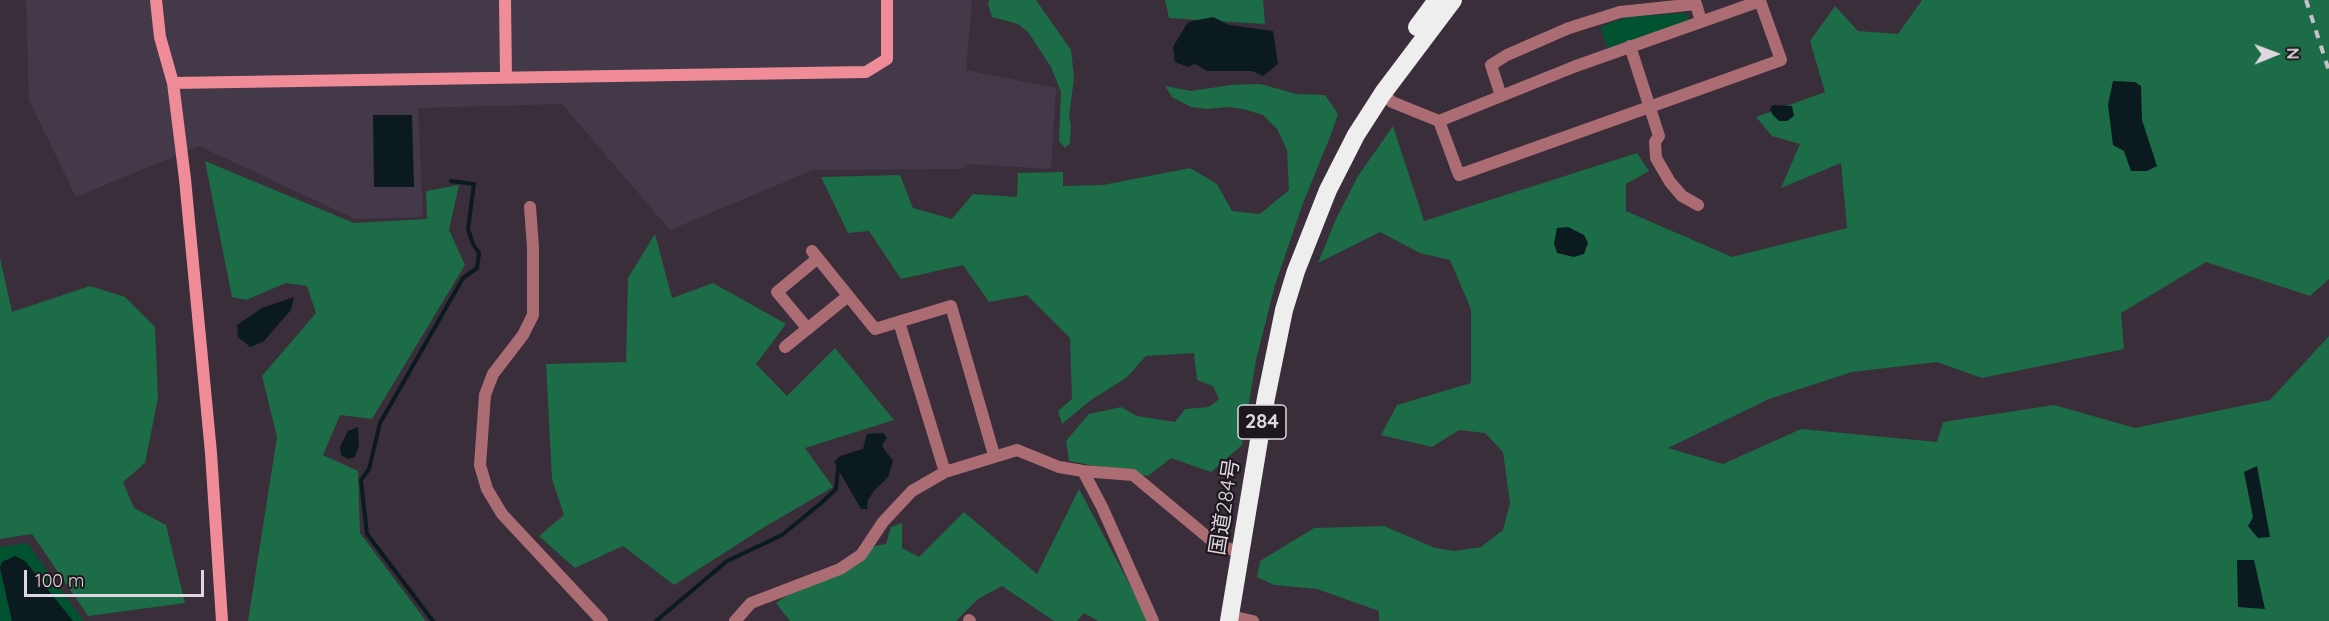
<!DOCTYPE html>
<html>
<head>
<meta charset="utf-8">
<style>
  body { margin:0 }
  #map { position:relative; width:2329px; height:621px; overflow:hidden; background:#3a2e3a; font-family:Quicksand,sans-serif }
  canvas { display:block }
  .north { position:absolute; left:2245px; top:24px; width:60px; height:60px; -webkit-text-stroke:4px #1e181e; paint-order:stroke; rotate:89deg; font-size:16px; font-weight:700; line-height:24px; text-align:center; color:#dfd7df }
  .north::after { content:''; display:block; margin:auto; width:21px; height:27px; background:#dfd7df; clip-path:polygon(50% 0,100% 100%,50% 72%,0 100%) }
  .scale { position:absolute; left:24px; top:570px; width:180px; height:27px; box-sizing:border-box; border:3px solid #dfd7df; border-top:0; padding-left:8px; font-size:18px; line-height:21px; white-space:nowrap; color:#dfd7df; -webkit-text-stroke:4px #1e181e; paint-order:stroke }
</style>
</head>
<body>
<div id="map">
<canvas width="2329" height="621"></canvas>
<div class="north">N</div>
<div class="scale">100 m</div>
</div>
<script>
const c = document.querySelector('canvas').getContext('2d');
c.lineJoin = 'round';
function paint(path, color) {
  c.fillStyle = color;
  c.fill(path, 'evenodd');
}
function toPath(rows) {
  const path = new Path2D();
  for (const r of rows) {
    path.moveTo(r[0], r[1]);
    for (let i = 2; i < r.length; i += 2) path.lineTo(r[i], r[i + 1]);
  }
  return path;
}
function trace(path, color, width, dash) {
  c.strokeStyle = color;
  c.lineWidth = width;
  c.lineCap = dash ? 'butt' : 'round';
  c.setLineDash(dash || []);
  c.stroke(path);
}
function drawText(font, color, halo, rows, align = 'center') {
  c.font = font + ' Quicksand,"Noto Sans JP",sans-serif';
  c.lineWidth = 4.5;
  c.setLineDash([]);
  c.textBaseline = 'middle';
  c.strokeStyle = halo;
  c.fillStyle = color;
  for (const [text, x, y, turn = 0] of rows) {
    c.save();
    c.translate(x, y);
    c.rotate((+turn || 0) * Math.PI / 180);
    c.textAlign = isNaN(turn) ? turn : align;
    if (halo) c.strokeText(text, 0, 0);
    c.fillText(text, 0, 0);
    c.restore();
  }
}
paint(toPath([
  [26,0,972,0,966,70,1056,88,1051,169,967,164,962,169,813,170,670,230,562,104,418,108,423,217,355,219,199,146,76,197,29,100]
]), '#433949');
paint(toPath([
  [1686,13,1689,21,1608,50,1600,27,1626,17],
  [27,543,84,621,0,621,0,547]
]), '#005231');
paint(toPath([
  [989,0,1036,0,1071,50,1074,77,1069,118,1071,125,1070,143,1065,148,1059,141,1061,92,1051,67,1028,32,1018,24,992,17,988,4],
  [1165,0,1263,0,1265,24,1169,18],
  [1922,0,2329,0,2329,279,2310,296,2206,262,2121,313,2124,349,1982,378,1937,362,1852,372,1769,399,1668,448,1723,464,1801,429,1937,442,1943,422,2054,405,2135,428,2270,400,2329,336,2329,621,1379,621,1379,611,1317,589,1274,585,1257,577,1260,561,1314,528,1384,526,1435,548,1455,551,1481,547,1503,530,1510,503,1503,452,1485,433,1459,430,1432,447,1381,435,1397,405,1471,383,1471,309,1450,260,1420,253,1380,232,1318,263,1336,219,1358,176,1393,126,1424,221,1637,153,1649,171,1626,184,1626,211,1732,257,1847,228,1841,163,1781,188,1800,144,1772,136,1756,117,1825,92,1810,41,1835,6,1858,31,1898,34],
  [1260,84,1297,94,1325,95,1338,114,1330,137,1303,203,1275,285,1256,360,1242,445,1211,472,1171,458,1148,476,1069,461,1066,441,1089,414,1121,407,1137,416,1175,422,1185,409,1209,407,1219,399,1213,386,1197,380,1194,353,1146,356,1126,378,1091,400,1062,424,1058,411,1072,399,1070,338,1027,295,989,302,963,265,901,279,869,231,848,233,821,177,900,175,913,208,952,219,973,194,1017,197,1018,173,1063,172,1063,186,1103,185,1190,168,1217,184,1232,211,1260,214,1289,190,1287,150,1277,129,1263,115,1243,109,1228,107,1207,109,1191,107,1172,97,1165,86,1191,91,1231,85],
  [205,161,354,223,427,219,426,191,459,185,449,230,465,265,372,419,340,415,323,455,358,471,360,533,426,621,248,621,277,437,262,376,316,313,307,286,286,283,246,300,232,297],
  [655,234,672,298,713,283,786,324,756,364,787,396,835,348,894,420,805,448,833,487,766,526,674,585,623,546,575,568,539,536,564,515,552,479,546,364,626,362,628,278],
  [0,258,12,312,90,286,125,297,155,327,158,398,145,463,123,482,134,508,166,525,185,603,88,616,32,534,0,539],
  [1079,489,1149,621,1098,621,1084,613,1077,621,1054,621,1002,586,978,599,956,621,790,621,776,603,799,587,874,546,886,544,891,527,902,523,902,548,919,557,964,512,1037,574]
]), '#1b6c47');
paint(toPath([
  [1213,17,1229,25,1273,31,1278,64,1263,76,1252,71,1207,71,1195,64,1188,67,1175,62,1173,47,1188,22],
  [2113,81,2135,82,2141,86,2142,120,2157,166,2147,171,2131,171,2124,151,2113,145,2108,105],
  [1773,105,1792,106,1794,116,1787,121,1779,121,1772,114,1770,109],
  [373,115,412,115,414,187,374,187],
  [1568,227,1584,235,1588,243,1584,254,1574,257,1557,253,1554,243,1557,228],
  [294,297,291,310,263,342,250,347,238,337,237,325,262,308],
  [358,427,359,445,355,457,348,459,341,455,340,447,348,431],
  [883,433,887,437,882,446,893,461,888,477,874,491,868,500,867,509,861,509,834,462,840,456,863,449,867,434],
  [2257,466,2270,537,2258,538,2248,526,2253,517,2244,472],
  [15,556,25,561,73,621,12,621,0,568,2,562],
  [2237,560,2254,560,2265,609,2238,607]
]), '#0a1a1f');
trace(toPath([
  [433,621,367,534,361,480,369,469,380,423,463,278,477,268,479,253,473,244,468,229,474,184,451,181],
  [656,621,727,561,782,535,820,504,836,489,838,468]
]), '#0a1a1f', 4);
trace(toPath([
  [1630,46,1659,136,1655,142,1656,158,1670,182,1682,196,1698,205],
  [1383,93,1392,102,1439,121,1576,66,1760,1,1781,60,1459,175,1439,121],
  [1501,96,1491,65,1507,55,1569,28,1620,12,1696,4,1701,21],
  [530,207,533,247,533,315,523,335,493,374,485,395,480,465,487,489,502,514,602,621],
  [812,251,875,329,951,306,994,455],
  [899,322,945,472],
  [808,329,777,292,818,258],
  [785,347,848,296],
  [1083,471,1102,507,1153,621],
  [1230,616,1253,621],
  [969,620,970,621],
  [735,621,751,603,840,569,861,555,883,522,912,491,945,472,1017,450,1059,467,1083,471,1133,475,1217,545,1240,552]
]), '#ac6c74', 12);
trace(toPath([
  [156,0,160,37,173,83,866,72,887,59,887,0],
  [505,0,506,77],
  [173,83,185,179,211,453,222,621]
]), '#f08b98', 12);
trace(toPath([
  [1417,27,1437,0],
  [1229,621,1266,398,1284,310,1296,271,1328,190,1356,135,1383,93,1453,0]
]), '#eee', 18);
trace(toPath([
  [2306,0,2329,71]
]), '#c9c1c9', 4, [8, 8]);
for (const [x, y, w] of [
  [1262,422,48]
]) {
  const box = new Path2D();
  box.roundRect(x - w / 2, y - 17, w, 34, 4.5);
  c.fillStyle = '#1e181e';
  c.fill(box);
  trace(box, '#dfd7df', 1.5);
}
drawText('bold 20px', '#dfd7df', null, [
  ["284",1262,422]
]);
drawText('21px', '#dfd7df', '#1e181e', [
  ["国道284号",1225,507,-81]
]);
</script>
</body>
</html>
